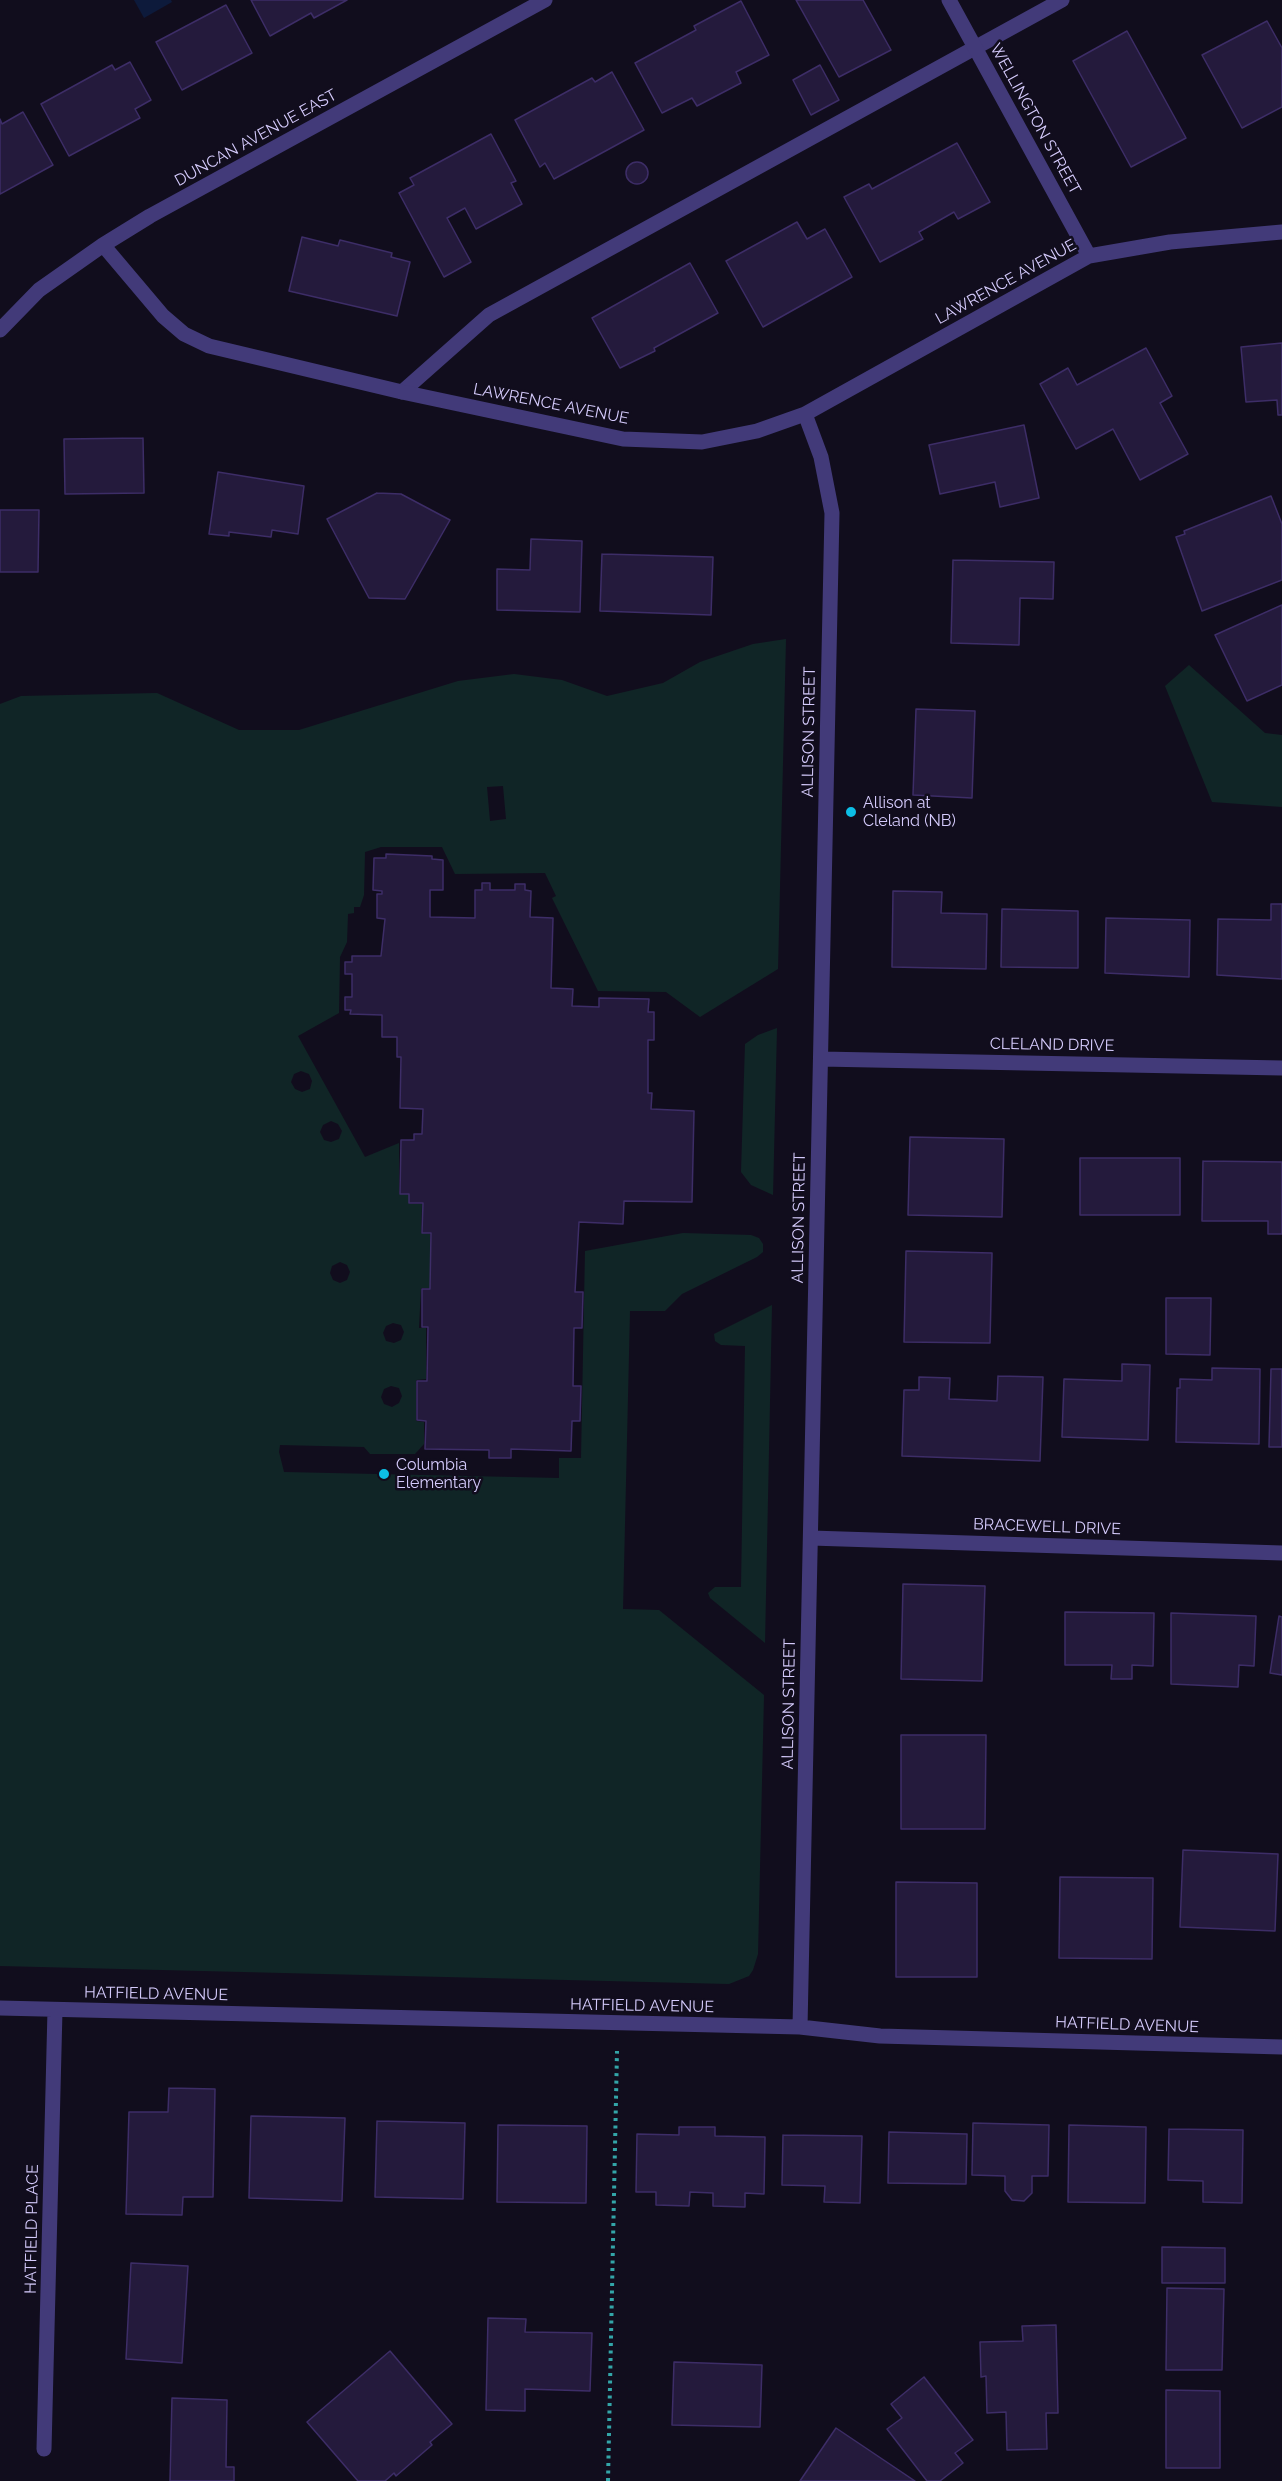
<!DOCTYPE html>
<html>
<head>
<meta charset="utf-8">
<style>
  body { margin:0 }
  canvas { display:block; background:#110d1d }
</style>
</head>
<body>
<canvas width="1282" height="2481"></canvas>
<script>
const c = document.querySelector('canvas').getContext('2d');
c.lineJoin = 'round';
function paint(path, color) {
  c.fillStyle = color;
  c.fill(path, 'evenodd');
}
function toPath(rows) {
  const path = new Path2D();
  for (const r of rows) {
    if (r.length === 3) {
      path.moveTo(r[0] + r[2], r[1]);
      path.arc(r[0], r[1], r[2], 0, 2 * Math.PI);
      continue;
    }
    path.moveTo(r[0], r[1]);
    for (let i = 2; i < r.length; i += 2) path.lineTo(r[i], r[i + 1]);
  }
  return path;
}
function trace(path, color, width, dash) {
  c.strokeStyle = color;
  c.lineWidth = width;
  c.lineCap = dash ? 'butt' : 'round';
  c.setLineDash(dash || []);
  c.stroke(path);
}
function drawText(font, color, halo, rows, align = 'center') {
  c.font = font + ' Raleway,sans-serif';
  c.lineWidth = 5;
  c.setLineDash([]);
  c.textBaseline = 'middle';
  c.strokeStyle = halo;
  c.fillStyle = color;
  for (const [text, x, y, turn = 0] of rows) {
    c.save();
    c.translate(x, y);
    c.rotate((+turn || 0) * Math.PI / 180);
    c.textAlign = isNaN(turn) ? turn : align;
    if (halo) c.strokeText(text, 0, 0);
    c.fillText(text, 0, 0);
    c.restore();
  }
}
paint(toPath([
  [786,639,778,969,700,1017,666,992,598,991,552,898,556,896,545,873,455,874,442,847,381,847,365,852,364,895,360,907,354,907,354,913,348,914,347,942,340,957,339,1013,298,1036,365,1157,399,1143,399,1194,409,1194,409,1204,422,1204,421,1233,430,1234,430,1288,421,1288,419,1328,426,1328,426,1379,416,1380,416,1421,424,1422,424,1444,415,1454,370,1454,364,1447,280,1445,279,1452,284,1472,559,1478,559,1458,581,1458,585,1251,683,1233,751,1235,759,1238,763,1244,763,1252,757,1257,682,1294,665,1311,630,1311,623,1609,659,1610,764,1695,758,1954,753,1970,749,1976,729,1984,0,1966,0,704,21,696,157,693,239,730,299,730,458,681,514,674,562,680,607,696,663,683,700,662,753,644],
  [503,786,506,819,490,821,487,787],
  [301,1071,309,1074,312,1081,310,1089,302,1092,295,1089,291,1082,294,1074],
  [331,1121,338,1124,342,1131,339,1139,331,1142,324,1140,320,1132,323,1125],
  [340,1262,347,1265,350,1272,347,1280,340,1283,333,1280,330,1273,332,1266],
  [393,1323,401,1325,404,1332,401,1340,394,1343,386,1341,383,1333,386,1326],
  [391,1386,399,1388,402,1396,399,1403,392,1407,384,1404,381,1397,384,1389],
  [1189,665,1265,733,1282,735,1282,807,1212,802,1165,686],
  [777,1028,773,1195,751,1185,741,1172,745,1044,758,1035],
  [772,1305,765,1643,710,1598,708,1593,715,1587,741,1587,745,1346,721,1345,715,1341,714,1334]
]), '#102526');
paint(toPath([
  [134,0,171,0,172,2,144,18]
]), '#0d1a3b');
const building = toPath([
  [251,0,347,0,314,18,311,13,270,36,251,0],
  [796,0,863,0,891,50,839,77,796,0],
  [741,1,769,55,736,72,741,83,697,106,692,98,662,113,635,63,696,30,694,26,741,1],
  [226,5,252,53,182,90,156,42,226,5],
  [1267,21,1282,48,1282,107,1242,128,1202,55,1267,21],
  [1127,31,1186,138,1131,167,1073,61,1127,31],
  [130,62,151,100,135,109,140,118,69,156,41,104,112,65,115,70,130,62],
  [820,65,839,100,811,115,793,80,820,65],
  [612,72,644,130,554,179,545,163,540,167,515,120,592,78,595,82,612,72],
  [23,112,53,165,0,194,0,119,2,124,23,112],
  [491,134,516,181,511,183,522,204,476,229,465,208,447,218,471,262,444,277,399,193,414,185,410,178,491,134],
  [957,143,990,202,958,219,954,212,919,232,923,239,880,262,844,197,869,184,872,189,957,143],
  [637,173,11],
  [797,222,807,239,825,229,852,277,763,327,726,261,797,222],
  [302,237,338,246,340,240,392,253,391,257,410,262,397,316,289,291,302,237],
  [690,263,718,313,654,348,655,351,620,368,592,318,690,263],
  [1282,343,1282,415,1278,415,1277,400,1246,402,1241,347,1282,343],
  [1146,348,1172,396,1160,403,1188,454,1140,480,1113,429,1076,449,1040,384,1068,368,1077,385,1146,348],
  [1024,425,1039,498,1000,507,995,482,940,494,929,445,1024,425],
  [143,438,144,493,65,494,64,439,143,438],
  [218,472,304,486,298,534,272,530,271,537,229,532,229,536,209,534,218,472],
  [377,493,401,494,450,520,405,599,369,598,327,519,377,493],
  [1271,496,1282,524,1282,580,1202,611,1176,537,1185,534,1184,531,1271,496],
  [0,510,39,510,38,572,0,572,0,510],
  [531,539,582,541,580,612,497,610,497,569,530,570,531,539],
  [602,554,713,557,711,615,600,611,602,554],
  [953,560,1054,562,1053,599,1020,598,1019,645,951,643,953,560],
  [1282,605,1282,685,1247,701,1215,635,1282,605],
  [916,709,975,711,972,798,913,795,916,709],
  [386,854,432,856,432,859,443,860,443,890,430,890,430,917,475,918,475,890,482,890,482,883,490,883,490,890,515,890,515,884,525,884,525,890,531,891,530,917,553,918,551,988,573,989,572,1006,599,1007,599,998,649,999,648,1012,654,1012,654,1040,648,1040,648,1093,652,1093,651,1109,694,1111,692,1202,624,1201,623,1224,579,1222,575,1292,583,1292,582,1328,574,1328,573,1386,581,1386,580,1421,572,1421,571,1451,511,1449,511,1458,489,1458,489,1450,425,1449,426,1421,417,1420,417,1381,427,1381,428,1327,422,1327,422,1289,430,1289,431,1233,422,1233,423,1203,409,1203,409,1194,400,1194,401,1140,414,1140,414,1134,422,1134,423,1109,400,1108,401,1057,397,1057,397,1037,382,1037,382,1015,350,1014,351,1010,345,1010,345,997,352,997,352,974,345,974,345,962,352,962,352,956,381,956,385,919,377,918,377,894,382,894,382,891,373,890,374,858,386,858,386,854],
  [893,891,942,892,941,913,987,914,986,969,892,967,893,891],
  [1271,904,1282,904,1282,979,1217,975,1218,919,1271,920,1271,904],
  [1002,909,1078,911,1078,968,1001,967,1002,909],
  [1106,918,1190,920,1189,977,1105,973,1106,918],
  [910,1137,1004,1139,1002,1217,908,1215,910,1137],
  [1080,1158,1180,1158,1180,1215,1080,1215,1080,1158],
  [1203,1161,1282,1162,1282,1234,1268,1234,1268,1221,1202,1221,1203,1161],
  [906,1251,992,1253,990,1343,904,1342,906,1251],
  [1166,1298,1211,1298,1210,1355,1166,1354,1166,1298],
  [1122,1364,1150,1365,1148,1440,1062,1437,1064,1379,1122,1381,1122,1364],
  [1212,1368,1260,1369,1259,1444,1176,1442,1177,1388,1180,1388,1180,1379,1212,1380,1212,1368],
  [1271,1369,1282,1369,1282,1447,1269,1447,1271,1369],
  [998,1376,1043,1377,1040,1461,902,1456,904,1390,919,1390,919,1377,950,1378,949,1399,997,1401,998,1376],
  [903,1584,985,1586,982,1681,901,1679,903,1584],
  [1065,1612,1154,1613,1153,1666,1132,1665,1132,1679,1111,1679,1112,1665,1065,1665,1065,1612],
  [1171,1613,1256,1616,1254,1666,1239,1665,1238,1687,1171,1684,1171,1613],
  [1279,1616,1282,1617,1282,1675,1270,1673,1279,1616],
  [901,1735,986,1735,985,1829,901,1829,901,1735],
  [1183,1850,1278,1854,1275,1931,1180,1927,1183,1850],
  [1060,1877,1153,1878,1152,1959,1059,1958,1060,1877],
  [896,1882,977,1883,977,1977,896,1977,896,1882],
  [169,2088,215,2089,213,2197,183,2197,182,2215,126,2214,129,2112,168,2112,169,2088],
  [251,2116,345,2118,342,2201,249,2198,251,2116],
  [377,2121,465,2123,463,2199,375,2197,377,2121],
  [973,2123,1049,2125,1048,2176,1032,2176,1032,2193,1024,2201,1012,2200,1005,2191,1005,2176,972,2175,973,2123],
  [498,2125,587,2126,586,2203,497,2202,498,2125],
  [1069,2125,1146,2127,1145,2203,1068,2202,1069,2125],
  [679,2127,715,2127,715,2136,765,2137,764,2194,745,2193,745,2207,713,2206,713,2193,690,2192,689,2206,656,2205,656,2192,636,2192,637,2134,679,2135,679,2127],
  [1169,2129,1243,2130,1242,2203,1203,2202,1203,2181,1168,2180,1169,2129],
  [889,2132,967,2134,966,2184,888,2183,889,2132],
  [783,2135,862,2136,860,2203,824,2202,825,2186,782,2185,783,2135],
  [1162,2247,1225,2248,1225,2283,1162,2283,1162,2247],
  [131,2263,188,2266,182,2363,126,2359,131,2263],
  [1167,2288,1224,2289,1222,2370,1166,2370,1167,2288],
  [488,2318,526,2319,525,2332,592,2333,590,2391,525,2389,525,2411,486,2410,488,2318],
  [1056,2325,1058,2413,1046,2413,1047,2449,1007,2450,1006,2412,987,2413,986,2376,981,2377,980,2342,1023,2341,1022,2326,1056,2325],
  [390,2351,452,2424,430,2442,432,2445,396,2476,394,2473,385,2481,358,2481,307,2422,390,2351],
  [674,2362,762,2365,760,2427,672,2425,674,2362],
  [924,2377,973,2440,955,2453,963,2463,940,2481,927,2481,887,2429,902,2418,891,2404,924,2377],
  [1166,2390,1220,2391,1220,2468,1166,2468,1166,2390],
  [172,2398,227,2400,226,2467,234,2467,234,2481,170,2481,172,2398],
  [836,2428,915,2481,800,2481,836,2428]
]);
paint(building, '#241a3c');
trace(building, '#3d2d67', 1.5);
trace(toPath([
  [608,2481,617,2051]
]), '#33a5a8', 4, [3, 4.5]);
trace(toPath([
  [402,392,489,315,1062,0]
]), '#423a79', 15);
trace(toPath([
  [949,0,1089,256],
  [103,245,163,316,184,334,209,346,402,392,623,439,702,442,757,431,805,414,1089,256,1170,242,1282,232],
  [0,330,39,290,103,245,150,216,545,0],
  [821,1059,1282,1068],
  [811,1538,1282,1553],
  [0,2008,800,2027,880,2036,1282,2047],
  [800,2027,832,513,821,457,805,414],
  [44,2449,55,2010]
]), '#423a79', 15);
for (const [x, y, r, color] of [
  [851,812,6,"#0dbee6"],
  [384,1474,6,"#0dbee6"]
]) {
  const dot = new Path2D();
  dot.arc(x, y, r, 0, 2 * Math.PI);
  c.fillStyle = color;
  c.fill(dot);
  trace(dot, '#110d1d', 2);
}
drawText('16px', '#d5cbfc', '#110d1d', [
  ["WELLINGTON STREET",1035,119,61],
  ["DUNCAN AVENUE EAST",256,138,-29],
  ["LAWRENCE AVENUE",1006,282,-29],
  ["LAWRENCE AVENUE",551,404,11],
  ["ALLISON STREET",809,732,-89],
  ["CLELAND DRIVE",1052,1045,1],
  ["ALLISON STREET",799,1218,-89],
  ["BRACEWELL DRIVE",1047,1527,2],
  ["ALLISON STREET",789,1704,-89],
  ["HATFIELD AVENUE",156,1994,1],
  ["HATFIELD AVENUE",642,2006,1],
  ["HATFIELD AVENUE",1127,2025,2],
  ["HATFIELD PLACE",32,2229,-89]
]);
drawText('16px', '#d5cbfc', '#110d1d', [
  ["Allison at",863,803],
  ["Cleland (NB)",863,821],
  ["Columbia",396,1465],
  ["Elementary",396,1483]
], 'left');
</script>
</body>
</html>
